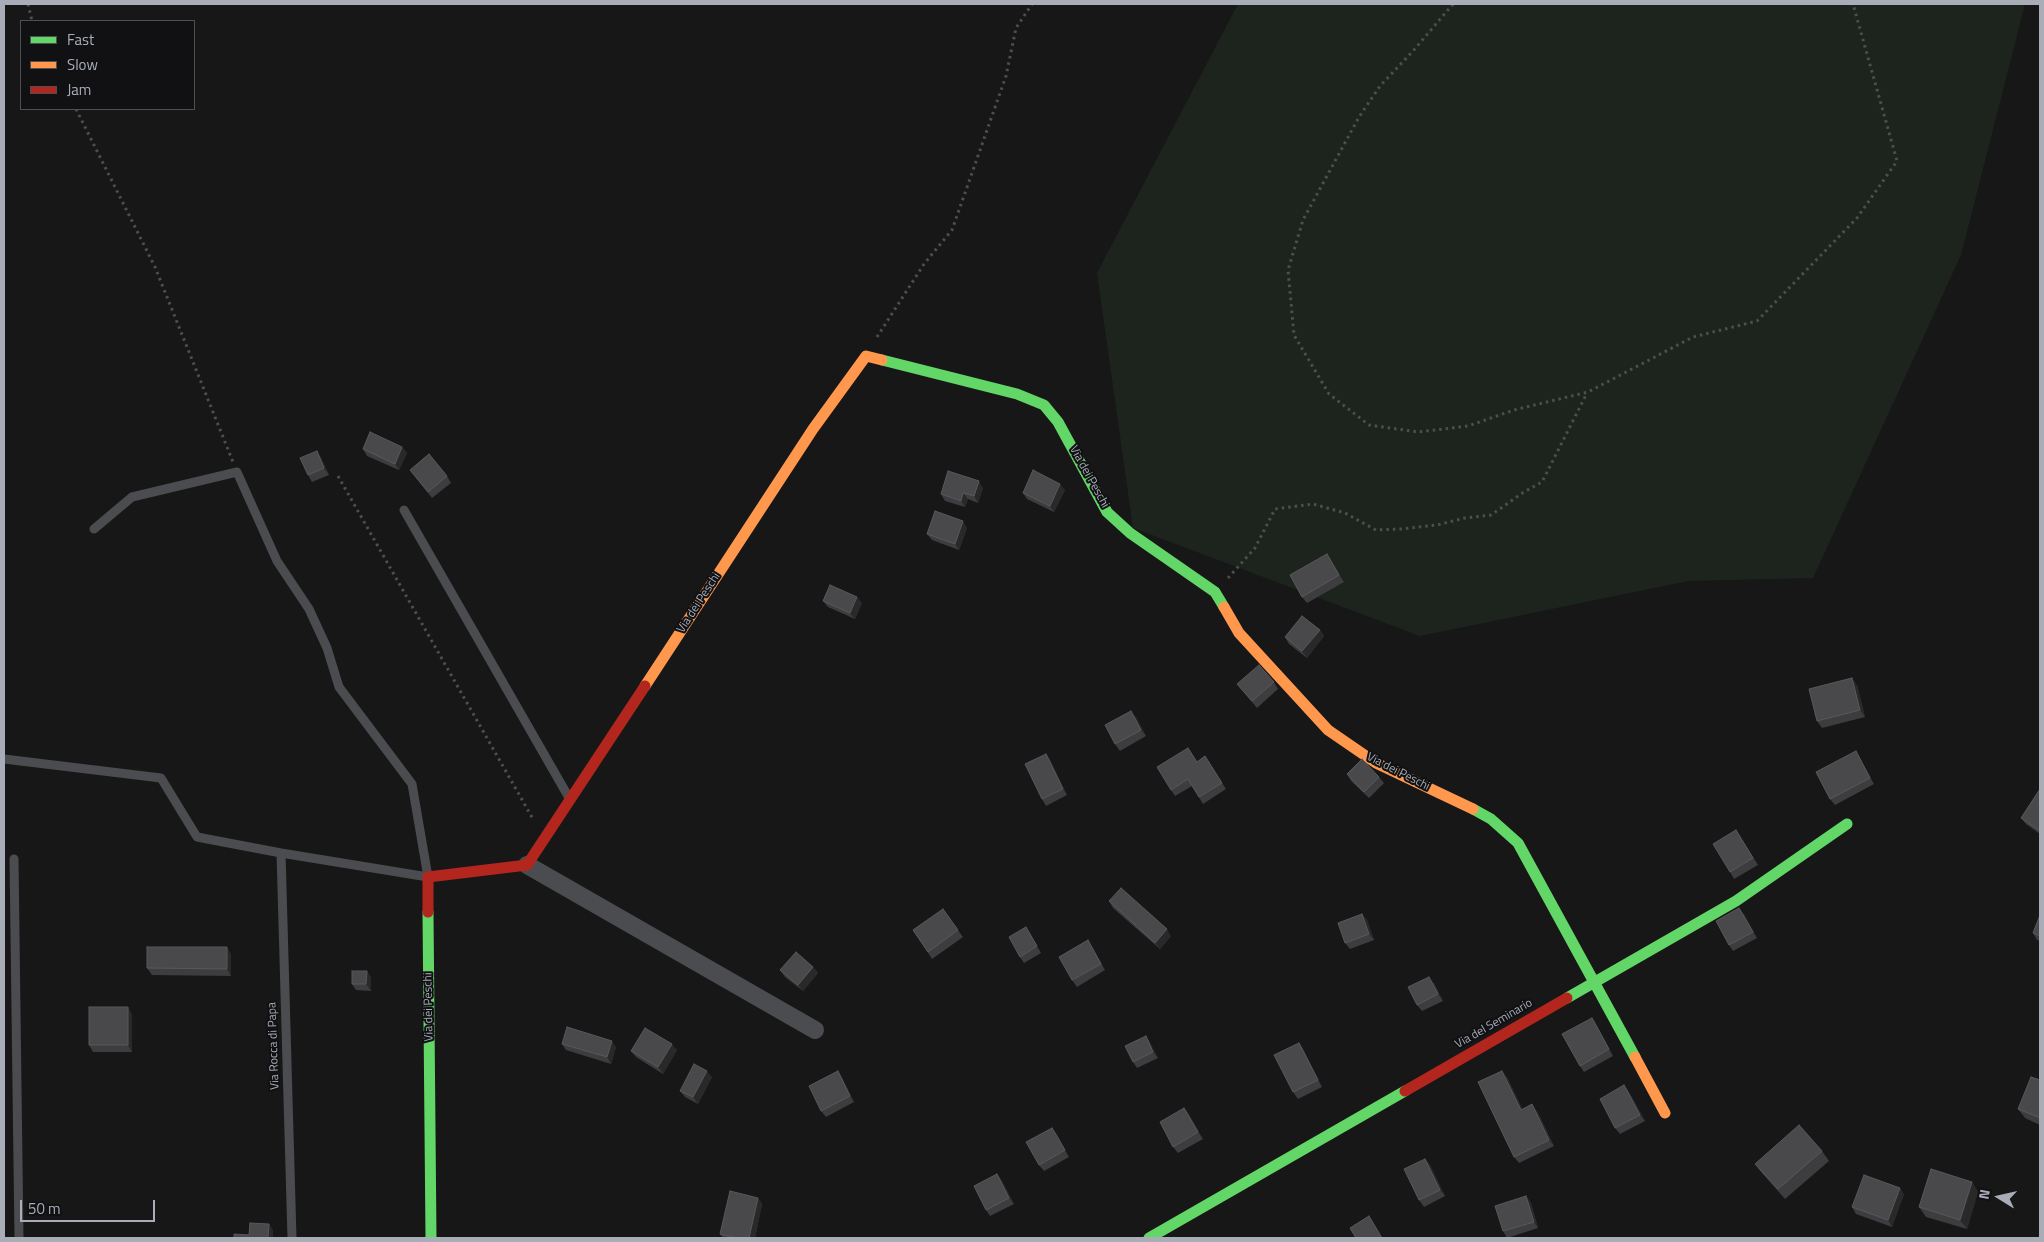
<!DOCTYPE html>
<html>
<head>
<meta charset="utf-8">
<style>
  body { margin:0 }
  #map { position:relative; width:2044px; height:1242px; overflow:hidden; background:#171717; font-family:"Titillium Web",sans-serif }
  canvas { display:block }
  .frame { position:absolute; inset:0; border:5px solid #a8adb8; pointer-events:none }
  .legend { position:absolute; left:20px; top:20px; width:175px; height:90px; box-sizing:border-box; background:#111113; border:1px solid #4d4f55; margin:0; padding:6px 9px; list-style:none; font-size:15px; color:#a8adb8 }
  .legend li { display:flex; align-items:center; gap:10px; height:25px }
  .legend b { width:25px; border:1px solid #4d4f55 }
  .north { position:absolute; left:1974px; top:1172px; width:50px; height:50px; -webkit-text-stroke:4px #111113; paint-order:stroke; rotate:280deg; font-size:14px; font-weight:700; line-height:20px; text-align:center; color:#a8adb8 }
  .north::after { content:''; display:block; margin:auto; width:18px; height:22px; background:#a8adb8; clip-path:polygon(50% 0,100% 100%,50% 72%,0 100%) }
  .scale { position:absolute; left:20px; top:1200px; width:135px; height:22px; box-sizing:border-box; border:2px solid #a8adb8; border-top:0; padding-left:6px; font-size:15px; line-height:18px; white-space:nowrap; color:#a8adb8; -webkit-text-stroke:4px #111113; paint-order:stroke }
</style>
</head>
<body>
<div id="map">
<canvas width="2044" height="1242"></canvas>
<div class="frame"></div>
<ul class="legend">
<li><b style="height:6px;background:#63d668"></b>Fast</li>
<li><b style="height:6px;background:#ff974d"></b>Slow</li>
<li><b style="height:6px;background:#b3261e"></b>Jam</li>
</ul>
<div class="north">N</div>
<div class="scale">50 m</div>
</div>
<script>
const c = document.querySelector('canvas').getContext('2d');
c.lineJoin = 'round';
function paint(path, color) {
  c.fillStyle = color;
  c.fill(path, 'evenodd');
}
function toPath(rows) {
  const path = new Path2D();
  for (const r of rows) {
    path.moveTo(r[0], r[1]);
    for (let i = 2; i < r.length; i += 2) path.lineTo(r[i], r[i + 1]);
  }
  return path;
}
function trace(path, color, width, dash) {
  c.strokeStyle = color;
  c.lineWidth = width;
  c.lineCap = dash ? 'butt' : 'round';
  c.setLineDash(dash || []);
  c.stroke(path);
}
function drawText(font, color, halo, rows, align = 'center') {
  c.font = font + ' "Titillium Web",sans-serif';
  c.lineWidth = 4;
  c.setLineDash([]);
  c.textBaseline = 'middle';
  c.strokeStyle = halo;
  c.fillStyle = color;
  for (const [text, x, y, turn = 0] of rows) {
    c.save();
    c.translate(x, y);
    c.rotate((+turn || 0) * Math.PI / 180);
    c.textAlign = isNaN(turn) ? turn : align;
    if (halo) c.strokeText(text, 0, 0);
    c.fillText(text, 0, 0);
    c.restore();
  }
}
paint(toPath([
  [1238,4,2025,4,1961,255,1813,578,1688,581,1420,636,1133,528,1097,273]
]), '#1d241e');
trace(toPath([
  [28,4,32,21],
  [1453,4,1413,51,1380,86,1359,117,1303,220,1288,270,1294,335,1329,394,1369,425,1418,432,1468,426,1514,410,1588,392,1693,337,1757,321,1857,218,1897,161,1853,4],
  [76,109,155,267,233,462],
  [877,337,924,264,952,230,1006,76,1016,28,1032,4],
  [338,476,533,819],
  [1228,578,1255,548,1275,509,1313,504,1345,513,1376,530,1402,529,1437,525,1465,518,1491,515,1524,492,1542,482,1587,393]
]), '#4d4e52', 3, [2.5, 4]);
trace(toPath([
  [404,510,568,796],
  [4,759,161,778,197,837,281,853,428,877,412,784,339,687,327,648,309,609,277,561,237,472,132,497,94,529],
  [281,853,292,1238],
  [14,859,19,1238]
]), '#4b4c50', 9);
trace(toPath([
  [527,865,815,1030]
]), '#4b4c50', 18);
trace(toPath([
  [882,360,1017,394,1044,405,1058,422,1107,512,1130,533,1215,592,1224,607],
  [1473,809,1491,819,1518,843,1635,1057],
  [428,912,431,1238],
  [1567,998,1736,901,1847,824],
  [1149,1238,1405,1091]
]), '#63d668', 11);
trace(toPath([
  [1224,607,1239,633,1328,730,1376,763,1473,809],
  [645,686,813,429,866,356,882,360],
  [1635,1057,1665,1113]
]), '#ff974d', 11);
trace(toPath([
  [428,912,428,877,527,865,645,686],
  [1405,1091,1567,998]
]), '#b3261e', 11);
paint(toPath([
  [402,447,407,453,399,470,367,456,363,449],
  [317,451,321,458,329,475,312,482,308,475],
  [410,470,447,476,451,483,432,498],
  [983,488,978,503,968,499,965,507,945,501,941,494],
  [1065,490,1054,512,1027,499,1023,493],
  [967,528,959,550,932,540,927,534],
  [1327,554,1344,582,1307,603,1302,597],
  [823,601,862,603,855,619,828,607],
  [1320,630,1324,636,1307,658,1289,644,1285,637],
  [1274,682,1278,689,1257,708,1237,684],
  [1857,685,1865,717,1822,728,1817,721],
  [1136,717,1146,736,1120,751,1115,744],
  [1046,754,1050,760,1067,795,1046,806,1042,799],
  [1205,756,1226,789,1203,804,1192,786,1175,796,1171,790,1197,762],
  [1860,758,1874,784,1835,805,1830,799],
  [1347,774,1379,777,1384,783,1369,798,1351,781],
  [2040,789,2040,834,2026,824,2021,818],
  [1736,830,1758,865,1734,879,1730,872],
  [1109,901,1171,936,1160,949,1113,908],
  [943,909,963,937,932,959,913,930],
  [1362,914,1367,920,1374,940,1350,949,1345,943],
  [1744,914,1757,938,1733,951,1729,945],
  [2040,915,2040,941,2037,940,2033,933],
  [1030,934,1041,953,1024,963,1020,957],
  [1092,947,1105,970,1077,987,1072,980],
  [231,954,231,976,152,975,147,968],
  [813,967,818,973,803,991,785,977,780,970],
  [367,971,371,978,371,991,356,990,352,984],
  [1434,983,1443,1001,1422,1011,1417,1005],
  [132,1014,132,1052,93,1052,89,1045],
  [1592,1018,1596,1024,1613,1056,1584,1072,1580,1066],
  [1146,1036,1150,1043,1158,1058,1137,1068,1133,1062],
  [1299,1043,1303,1049,1322,1087,1298,1099,1293,1092],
  [562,1044,616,1047,611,1064,566,1050],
  [677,1050,663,1074,636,1057,631,1051],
  [838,1071,842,1078,854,1102,826,1117,821,1111],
  [712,1077,698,1104,685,1097,680,1091],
  [1507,1077,1522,1109,1537,1111,1554,1146,1519,1163,1514,1157],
  [2040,1080,2040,1125,2025,1118,2018,1109],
  [1624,1085,1629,1092,1645,1121,1620,1134,1615,1128],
  [1184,1108,1203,1139,1178,1153,1173,1147],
  [1052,1128,1069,1157,1044,1171,1039,1165],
  [1822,1151,1829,1161,1785,1199,1762,1173,1755,1164],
  [1425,1159,1430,1165,1445,1196,1424,1207,1419,1200],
  [997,1174,1002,1181,1014,1204,990,1216,986,1210],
  [1972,1182,1978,1192,1967,1229,1926,1217,1919,1207],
  [1904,1194,1892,1227,1856,1214,1852,1207],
  [1526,1196,1531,1203,1538,1228,1507,1238,1503,1231],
  [758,1198,762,1204,755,1238,723,1238,720,1234]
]), '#3d3d3f');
paint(toPath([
  [402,447,407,453,399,470,395,464],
  [317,451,321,458,329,475,324,468],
  [979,481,983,488,978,503,974,496],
  [1060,484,1065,490,1054,512,1050,506],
  [963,493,968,499,965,507,961,501],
  [963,521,967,528,959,550,955,544],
  [1327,554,1331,560,1344,582,1339,575],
  [857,597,862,603,855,619,850,613],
  [1320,630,1324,636,1307,658,1302,651],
  [1852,678,1857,685,1865,717,1860,710],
  [1131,711,1136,717,1146,736,1141,730],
  [1856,751,1860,758,1874,784,1870,778],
  [1046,754,1050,760,1067,795,1063,789],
  [1739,908,1744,914,1757,938,1753,932],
  [1362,914,1367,920,1374,940,1369,934],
  [1167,929,1171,936,1160,949,1155,943],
  [227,947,231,954,231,976,227,969],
  [813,967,818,973,803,991,798,985],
  [367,971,371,978,371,991,366,984],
  [1429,977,1434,983,1443,1001,1438,994],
  [128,1007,132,1014,132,1052,128,1045],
  [1592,1018,1596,1024,1613,1056,1609,1049],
  [1146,1036,1150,1043,1158,1058,1153,1052],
  [612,1041,616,1047,611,1064,607,1057],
  [1299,1043,1303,1049,1322,1087,1318,1080],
  [672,1044,677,1050,663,1074,658,1067],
  [707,1071,712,1077,698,1104,693,1097],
  [838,1071,842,1078,854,1102,850,1096],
  [1502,1071,1507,1077,1526,1116,1521,1110],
  [1624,1085,1629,1092,1645,1121,1640,1115],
  [1532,1104,1537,1111,1554,1146,1549,1140],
  [1184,1108,1189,1114,1203,1139,1198,1132],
  [1052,1128,1057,1134,1069,1157,1065,1150],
  [1425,1159,1430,1165,1445,1196,1440,1190],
  [997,1174,1002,1181,1014,1204,1009,1198],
  [1972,1182,1978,1192,1967,1229,1960,1220],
  [1900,1188,1904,1194,1892,1227,1888,1220],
  [1526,1196,1531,1203,1538,1228,1534,1222],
  [758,1198,762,1204,755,1238,749,1238],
  [269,1224,273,1230,273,1238,268,1238]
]), '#29292a');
const building = toPath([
  [370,432,402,447,395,464,363,449,370,432],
  [317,451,324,468,308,475,300,458,317,451],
  [429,454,447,476,428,492,410,470,429,454],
  [1033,470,1060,484,1050,506,1023,493,1033,470],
  [948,471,979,481,974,496,963,493,961,501,941,494,948,471],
  [935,511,963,521,955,544,927,534,935,511],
  [1327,554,1339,575,1302,597,1290,575,1327,554],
  [830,585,857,597,850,613,823,601,830,585],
  [1302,616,1320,630,1302,651,1285,637,1302,616],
  [1259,665,1274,682,1252,701,1237,684,1259,665],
  [1852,678,1860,710,1817,721,1809,689,1852,678],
  [1131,711,1141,730,1115,744,1105,725,1131,711],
  [1188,748,1197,762,1205,756,1222,783,1199,797,1188,779,1171,790,1157,767,1188,748],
  [1856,751,1870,778,1830,799,1816,772,1856,751],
  [1046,754,1063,789,1042,799,1025,764,1046,754],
  [1362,759,1379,777,1364,792,1347,774,1362,759],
  [2040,789,2040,831,2021,818,2040,789],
  [1736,830,1753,858,1730,872,1713,844,1736,830],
  [1121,888,1167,929,1155,943,1109,901,1121,888],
  [1739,908,1753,932,1729,945,1716,921,1739,908],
  [943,909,958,930,928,952,913,930,943,909],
  [1362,914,1369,934,1345,943,1338,923,1362,914],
  [2040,915,2040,936,2033,933,2040,915],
  [1026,927,1037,946,1020,957,1009,937,1026,927],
  [1088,940,1101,964,1072,980,1059,957,1088,940],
  [147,947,227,947,227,969,147,968,147,947],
  [796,952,813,967,798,985,780,970,796,952],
  [352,971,367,971,366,984,352,984,352,971],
  [1429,977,1438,994,1417,1005,1408,987,1429,977],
  [89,1007,128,1007,128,1045,89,1045,89,1007],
  [1592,1018,1609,1049,1580,1066,1562,1034,1592,1018],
  [567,1027,612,1041,607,1057,562,1044,567,1027],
  [645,1028,672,1044,658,1067,631,1051,645,1028],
  [1146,1036,1153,1052,1133,1062,1125,1046,1146,1036],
  [1299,1043,1318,1080,1293,1092,1274,1055,1299,1043],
  [694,1064,707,1071,693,1097,680,1091,694,1064],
  [838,1071,850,1096,821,1111,809,1086,838,1071],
  [1502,1071,1521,1110,1532,1104,1549,1140,1514,1157,1478,1082,1502,1071],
  [2031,1077,2040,1080,2040,1118,2018,1109,2031,1077],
  [1624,1085,1640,1115,1615,1128,1600,1099,1624,1085],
  [1184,1108,1198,1132,1173,1147,1160,1122,1184,1108],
  [1799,1125,1822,1151,1778,1189,1755,1164,1799,1125],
  [1052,1128,1065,1150,1039,1165,1026,1142,1052,1128],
  [1425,1159,1440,1190,1419,1200,1404,1169,1425,1159],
  [1931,1169,1972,1182,1960,1220,1919,1207,1931,1169],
  [997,1174,1009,1198,986,1210,974,1186,997,1174],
  [1864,1175,1900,1188,1888,1220,1852,1207,1864,1175],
  [730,1191,758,1198,749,1238,737,1238,720,1234,730,1191],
  [1526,1196,1534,1222,1503,1231,1495,1206,1526,1196],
  [1369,1216,1382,1238,1356,1238,1350,1228,1369,1216],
  [250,1223,269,1224,268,1238,234,1238,234,1234,249,1235,250,1223]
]);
paint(building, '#49494c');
trace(building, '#58595d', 1);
drawText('12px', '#a8adb8', '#111113', [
  ["Via dei Peschi",1089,477,61],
  ["Via dei Peschi",699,603,-57],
  ["Via dei Peschi",1398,772,27],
  ["Via dei Peschi",429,1007,-91],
  ["Via del Seminario",1494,1024,-30],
  ["Via Rocca di Papa",274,1046,-92]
]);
</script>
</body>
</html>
